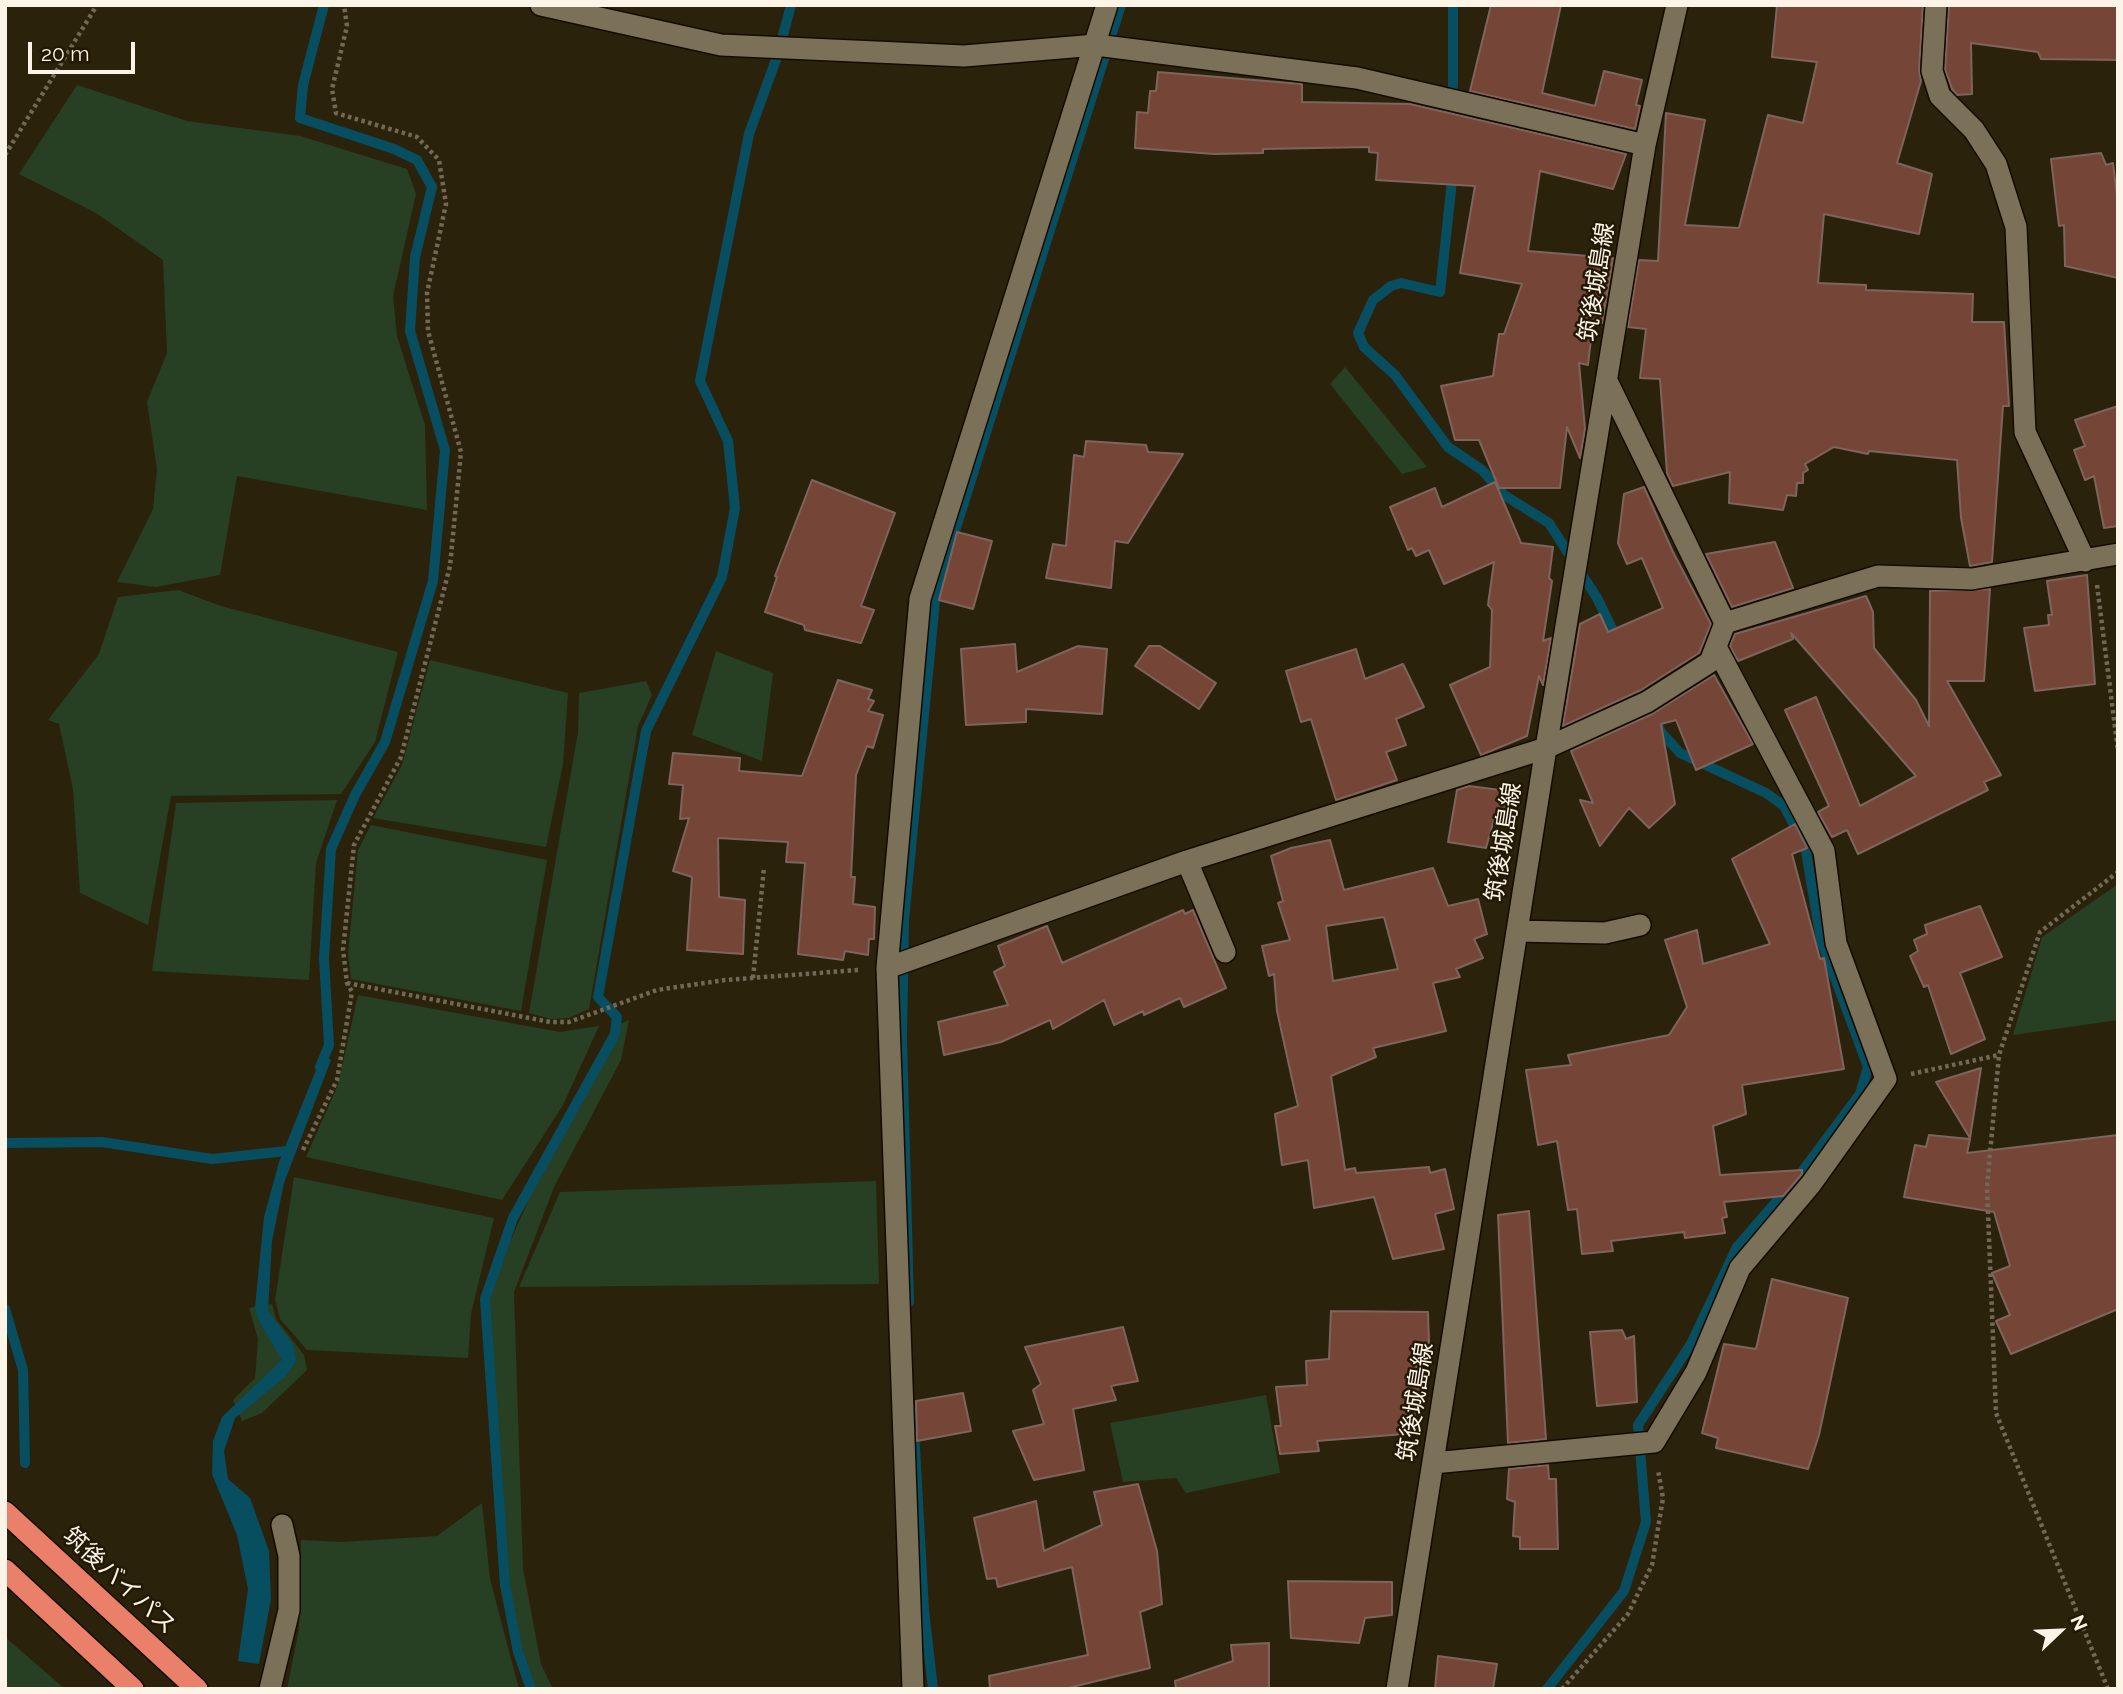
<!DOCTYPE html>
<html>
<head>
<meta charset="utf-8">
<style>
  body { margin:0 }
  #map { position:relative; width:2123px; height:1694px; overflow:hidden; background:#2b220c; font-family:Raleway,sans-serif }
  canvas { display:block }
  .frame { position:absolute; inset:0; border:7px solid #fbf4e7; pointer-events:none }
  .north { position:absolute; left:2025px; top:1596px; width:70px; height:70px; -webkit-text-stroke:5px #221804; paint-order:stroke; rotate:67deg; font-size:19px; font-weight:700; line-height:28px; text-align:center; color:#fbf4e7 }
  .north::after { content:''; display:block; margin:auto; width:24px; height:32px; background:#fbf4e7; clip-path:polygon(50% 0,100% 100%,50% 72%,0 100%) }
  .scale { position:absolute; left:28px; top:42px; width:107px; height:32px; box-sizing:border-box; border:4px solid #fbf4e7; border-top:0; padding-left:9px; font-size:21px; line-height:24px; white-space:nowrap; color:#fbf4e7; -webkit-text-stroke:5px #221804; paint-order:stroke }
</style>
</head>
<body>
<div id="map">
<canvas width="2123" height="1694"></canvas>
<div class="frame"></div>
<div class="north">N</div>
<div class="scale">20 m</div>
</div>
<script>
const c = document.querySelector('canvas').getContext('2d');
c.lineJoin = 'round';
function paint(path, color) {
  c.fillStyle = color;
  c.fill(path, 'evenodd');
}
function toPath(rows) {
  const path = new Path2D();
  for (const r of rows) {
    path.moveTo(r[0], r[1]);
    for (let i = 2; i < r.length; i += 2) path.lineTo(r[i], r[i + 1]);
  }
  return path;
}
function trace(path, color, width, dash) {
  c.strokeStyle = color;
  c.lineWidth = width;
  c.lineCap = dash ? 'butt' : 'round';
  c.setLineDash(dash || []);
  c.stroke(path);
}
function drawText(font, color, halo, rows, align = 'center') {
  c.font = font + ' Raleway,"Noto Sans JP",sans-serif';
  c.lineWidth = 5;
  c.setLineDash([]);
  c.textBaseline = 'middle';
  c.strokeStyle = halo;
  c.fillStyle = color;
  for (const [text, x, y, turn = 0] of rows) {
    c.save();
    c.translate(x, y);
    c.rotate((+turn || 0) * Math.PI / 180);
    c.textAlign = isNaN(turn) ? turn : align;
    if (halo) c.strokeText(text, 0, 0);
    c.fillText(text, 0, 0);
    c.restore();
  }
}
paint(toPath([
  [77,85,187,121,300,136,407,169,416,194,393,296,397,336,425,425,427,510,237,476,220,575,156,587,117,582,153,509,157,469,147,402,167,353,163,260,96,213,19,174],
  [1345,367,1427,467,1402,474,1330,384],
  [178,590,221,606,398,652,375,742,341,794,171,796,148,925,80,893,73,789,59,724,48,720,99,654,118,597],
  [716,651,773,673,762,761,692,735],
  [430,660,568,693,563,764,546,847,373,818,402,765],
  [646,681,652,695,638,726,589,1009,569,1018,551,1019,529,1013,578,732,579,693],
  [337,800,316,863,309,980,152,971,176,803],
  [371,825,547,860,521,1011,351,979,348,954,358,850],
  [2118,884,2118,1020,2013,1035,2042,937],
  [358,995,560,1032,599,1026,563,1105,502,1200,306,1157,338,1085],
  [629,1020,621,1060,554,1187,514,1292,523,1568,541,1664,553,1689,526,1689,500,1584,481,1306,531,1195,613,1027],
  [294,1177,494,1218,471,1314,468,1358,307,1350,280,1319,275,1300],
  [876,1181,879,1284,519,1287,560,1192],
  [272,1304,276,1319,304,1355,307,1370,262,1413,242,1421,233,1400,255,1378,258,1339,249,1308],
  [1266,1395,1280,1473,1186,1493,1176,1478,1123,1482,1110,1423],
  [482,1503,490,1579,519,1689,287,1689,299,1629,301,1540,342,1542,437,1536],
  [5,1637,65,1689,5,1689]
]), '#273f22');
paint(toPath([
  [322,1055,331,1060,284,1183,272,1241,268,1311,293,1344,296,1361,285,1377,235,1418,224,1451,228,1479,250,1498,269,1551,271,1599,259,1664,238,1661,248,1589,237,1535,212,1474,213,1441,222,1417,282,1360,259,1321,255,1307,264,1217,279,1162]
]), '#084e61');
trace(toPath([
  [1446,125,1453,85,1453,5],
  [1453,172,1440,292,1401,283,1391,286,1373,300,1358,333,1364,347,1395,375,1448,447,1482,470,1504,495,1549,523,1597,598,1618,641],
  [320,1067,329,1045,324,958,331,849,355,795,385,742,433,581,445,450,410,331,415,257,432,187,417,160,394,149,300,118,303,85,324,5],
  [5,1143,102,1142,212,1159,287,1151],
  [909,1302,902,1038,904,920,936,591,1121,5],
  [5,1309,23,1370,25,1463],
  [913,1412,924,1610,933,1689],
  [531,1689,518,1652,505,1585,485,1299,513,1218,615,1034,617,1017,598,997,646,731,722,577,735,508,728,441,700,381,749,134,778,54,791,5],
  [1547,1689,1624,1591,1646,1522,1638,1425,1691,1344,1737,1247,1801,1173,1860,1094,1868,1067,1821,940,1805,846,1784,806,1766,793,1680,753,1661,732,1635,678]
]), '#084e61', 10);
const building = toPath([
  [1491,5,1561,5,1542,93,1595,106,1604,71,1642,80,1636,105,1640,106,1635,129,1470,91,1491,5],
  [1777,5,1923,5,1919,70,1921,81,1897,163,1932,174,1919,234,1824,214,1818,283,1866,285,1866,290,1973,294,1972,322,2004,322,2009,406,2003,406,1992,562,1970,566,1961,518,1957,460,1869,451,1868,454,1834,447,1805,464,1808,470,1803,473,1803,483,1797,483,1796,496,1787,495,1783,510,1729,503,1730,472,1673,486,1667,473,1660,379,1640,378,1646,329,1628,327,1639,260,1658,261,1666,113,1705,120,1685,225,1739,228,1768,115,1803,123,1817,62,1772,57,1777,5],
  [1949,5,2118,5,2118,60,2041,59,2038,52,1971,43,1972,94,1957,95,1952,89,1945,69,1949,5],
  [1158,72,1302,84,1302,102,1410,104,1626,154,1613,189,1540,171,1528,251,1613,258,1602,323,1593,322,1588,365,1579,363,1585,429,1580,458,1567,427,1560,488,1499,488,1479,440,1455,440,1441,386,1493,376,1499,334,1504,334,1522,284,1460,273,1475,186,1376,180,1378,153,1369,152,1369,147,1263,149,1263,153,1214,154,1135,148,1137,112,1148,113,1150,91,1156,91,1158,72],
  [2101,153,2106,165,2113,163,2118,205,2118,278,2065,266,2064,225,2059,226,2051,159,2101,153],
  [2118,406,2118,526,2104,528,2094,476,2085,480,2074,450,2085,446,2075,420,2118,406],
  [1086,441,1146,445,1148,452,1183,454,1128,543,1115,541,1111,588,1046,578,1053,544,1066,546,1074,455,1084,457,1086,441],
  [812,480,895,513,861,606,874,610,861,643,805,630,804,625,765,612,777,577,775,576,812,480],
  [1495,482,1521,543,1553,547,1549,578,1552,581,1543,641,1551,638,1543,685,1539,676,1527,736,1481,755,1450,685,1490,667,1492,610,1488,605,1494,562,1444,584,1429,550,1416,556,1412,548,1408,550,1390,507,1435,488,1442,507,1495,482],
  [1644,487,1673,552,1711,624,1699,653,1641,690,1563,726,1580,624,1600,614,1608,632,1663,608,1642,558,1627,564,1618,543,1624,494,1644,487],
  [957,532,992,541,973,609,939,600,957,532],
  [1775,542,1793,588,1732,607,1706,554,1775,542],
  [2087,575,2095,684,2035,691,2024,628,2049,625,2048,615,2052,615,2047,581,2087,575],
  [1990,589,1984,681,1947,681,2001,775,1984,782,1988,790,1858,854,1847,830,1832,837,1818,812,1829,806,1785,710,1816,697,1860,806,1916,776,1791,633,1793,639,1738,661,1730,646,1735,634,1866,596,1873,612,1874,648,1916,700,1929,726,1930,591,1990,589],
  [1015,644,1017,672,1078,646,1107,649,1102,714,1026,709,1026,722,966,725,961,649,1015,644],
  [1149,646,1160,646,1216,683,1199,709,1135,666,1149,646],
  [1356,649,1365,679,1403,664,1424,707,1396,719,1406,745,1386,752,1397,780,1336,800,1311,719,1301,722,1286,671,1356,649],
  [1714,675,1753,744,1696,770,1676,720,1661,724,1675,804,1649,828,1629,808,1600,846,1580,800,1593,803,1571,751,1652,714,1714,675],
  [838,680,872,690,868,699,874,701,868,711,883,715,873,748,867,746,856,775,851,877,855,877,853,904,875,907,874,939,869,939,868,955,845,951,843,960,798,954,805,863,786,862,788,842,718,838,719,897,745,900,743,954,687,950,692,877,673,871,689,818,680,819,683,785,669,784,673,753,740,758,739,771,802,776,838,680],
  [1469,786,1516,792,1509,823,1494,819,1486,848,1448,842,1457,790,1469,786],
  [1795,824,1807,848,1792,854,1820,959,1824,958,1844,1069,1742,1085,1746,1114,1713,1126,1720,1175,1802,1170,1802,1174,1783,1196,1724,1202,1727,1217,1722,1218,1725,1233,1685,1238,1684,1232,1611,1241,1613,1251,1582,1254,1577,1209,1568,1210,1557,1141,1538,1145,1526,1070,1571,1065,1568,1055,1669,1035,1687,1007,1665,940,1697,930,1703,964,1770,944,1732,859,1795,824],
  [1330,840,1344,890,1433,868,1448,906,1478,899,1487,934,1474,939,1483,958,1456,969,1460,977,1433,983,1446,1031,1373,1048,1376,1057,1331,1076,1345,1170,1355,1168,1356,1173,1429,1167,1430,1173,1445,1169,1454,1209,1435,1214,1444,1249,1393,1259,1374,1197,1314,1208,1308,1160,1282,1165,1275,1114,1298,1106,1277,1011,1274,974,1269,976,1262,946,1290,940,1278,903,1283,901,1271,856,1291,848,1330,840],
  [1384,917,1398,969,1333,981,1326,926,1384,917],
  [1980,906,2002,957,1960,973,1985,1039,1951,1054,1928,985,1924,987,1910,956,1918,951,1914,940,1927,934,1925,925,1980,906],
  [1183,910,1185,914,1193,910,1226,988,1184,1007,1180,998,1144,1015,1143,1011,1114,1025,1104,1000,1053,1029,1050,1020,1001,1042,944,1055,938,1022,1008,1005,994,972,1005,966,998,946,1047,926,1062,963,1183,910],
  [1981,1068,1970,1138,1936,1082,1981,1068],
  [1929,1135,1970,1139,1967,1153,2118,1135,2118,1309,2011,1354,1996,1321,2010,1315,1992,1273,2010,1266,1994,1212,1904,1197,1915,1145,1926,1147,1929,1135],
  [1529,1211,1546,1439,1508,1443,1498,1215,1529,1211],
  [1772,1279,1848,1298,1819,1435,1808,1469,1716,1448,1718,1438,1702,1433,1724,1344,1756,1349,1772,1279],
  [1331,1311,1428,1312,1429,1344,1413,1345,1422,1403,1413,1403,1417,1433,1317,1441,1319,1451,1280,1454,1275,1426,1281,1426,1276,1387,1307,1385,1306,1361,1329,1359,1331,1311],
  [1123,1327,1138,1381,1111,1386,1116,1400,1073,1409,1084,1470,1034,1480,1013,1431,1044,1424,1033,1390,1041,1384,1025,1347,1123,1327],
  [1622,1330,1626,1339,1634,1336,1637,1402,1597,1406,1590,1332,1622,1330],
  [963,1393,971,1431,917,1441,916,1401,963,1393],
  [1548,1465,1549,1479,1556,1479,1558,1549,1520,1549,1520,1537,1513,1536,1515,1502,1507,1499,1509,1469,1548,1465],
  [1138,1484,1157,1551,1162,1604,1140,1612,1150,1668,1064,1689,990,1689,989,1676,1088,1655,1072,1567,998,1587,996,1578,987,1579,974,1518,1036,1501,1044,1551,1102,1525,1094,1492,1138,1484],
  [1288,1581,1392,1582,1392,1615,1365,1618,1359,1643,1291,1638,1288,1581],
  [1269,1643,1269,1689,1176,1689,1175,1681,1233,1661,1231,1645,1269,1643],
  [1438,1656,1497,1664,1493,1689,1435,1689,1438,1656]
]);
paint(building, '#754637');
trace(building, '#7e645b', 2);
const minor = toPath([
  [541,5,721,45,964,56,1096,45,1357,78,1645,145],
  [1936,5,1932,71,1940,96,1974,130,1996,164,2016,227,2025,432,2085,561],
  [1725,623,1878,576,1972,579,2118,554],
  [1187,861,1225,952],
  [1517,931,1605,933,1640,925],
  [887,968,1187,861,1546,748,1647,702,1710,662,1725,623,1608,383],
  [1433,1463,1654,1442,1696,1372,1740,1268,1811,1184,1886,1079,1836,943,1824,851,1716,647],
  [270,1689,289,1610,289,1556,282,1525],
  [913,1689,887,968,920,599,1107,5],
  [1397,1689,1546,748,1645,145,1677,5]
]);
const highway = toPath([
  [5,1512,197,1689],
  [5,1570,133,1689]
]);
trace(minor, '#140b00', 24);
trace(highway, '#140b00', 24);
trace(toPath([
  [5,155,97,5],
  [2097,585,2118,751],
  [753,978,764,868],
  [347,983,550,1022,569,1022,657,990,725,980,858,970],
  [1911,1074,1999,1055],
  [303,1150,337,1080,352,992,347,983,343,950,354,845,401,757,450,566,461,452,428,331,427,293,446,204,439,160,417,137,336,113,332,89,347,26,344,5],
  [1562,1689,1628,1614,1652,1565,1663,1498,1658,1470],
  [2108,1689,1996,1413,1987,1187,1999,1055,2040,932,2118,872]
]), '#716956', 4.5, [3.5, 3.5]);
trace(minor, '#7b7058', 21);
trace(highway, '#ea8069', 21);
drawText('24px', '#fbf4e7', '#221804', [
  ["筑後城島線",1597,282,-81],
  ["筑後城島線",1504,842,-81],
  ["筑後城島線",1416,1402,-81],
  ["筑後バイパス",119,1581,43]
]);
</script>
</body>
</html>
